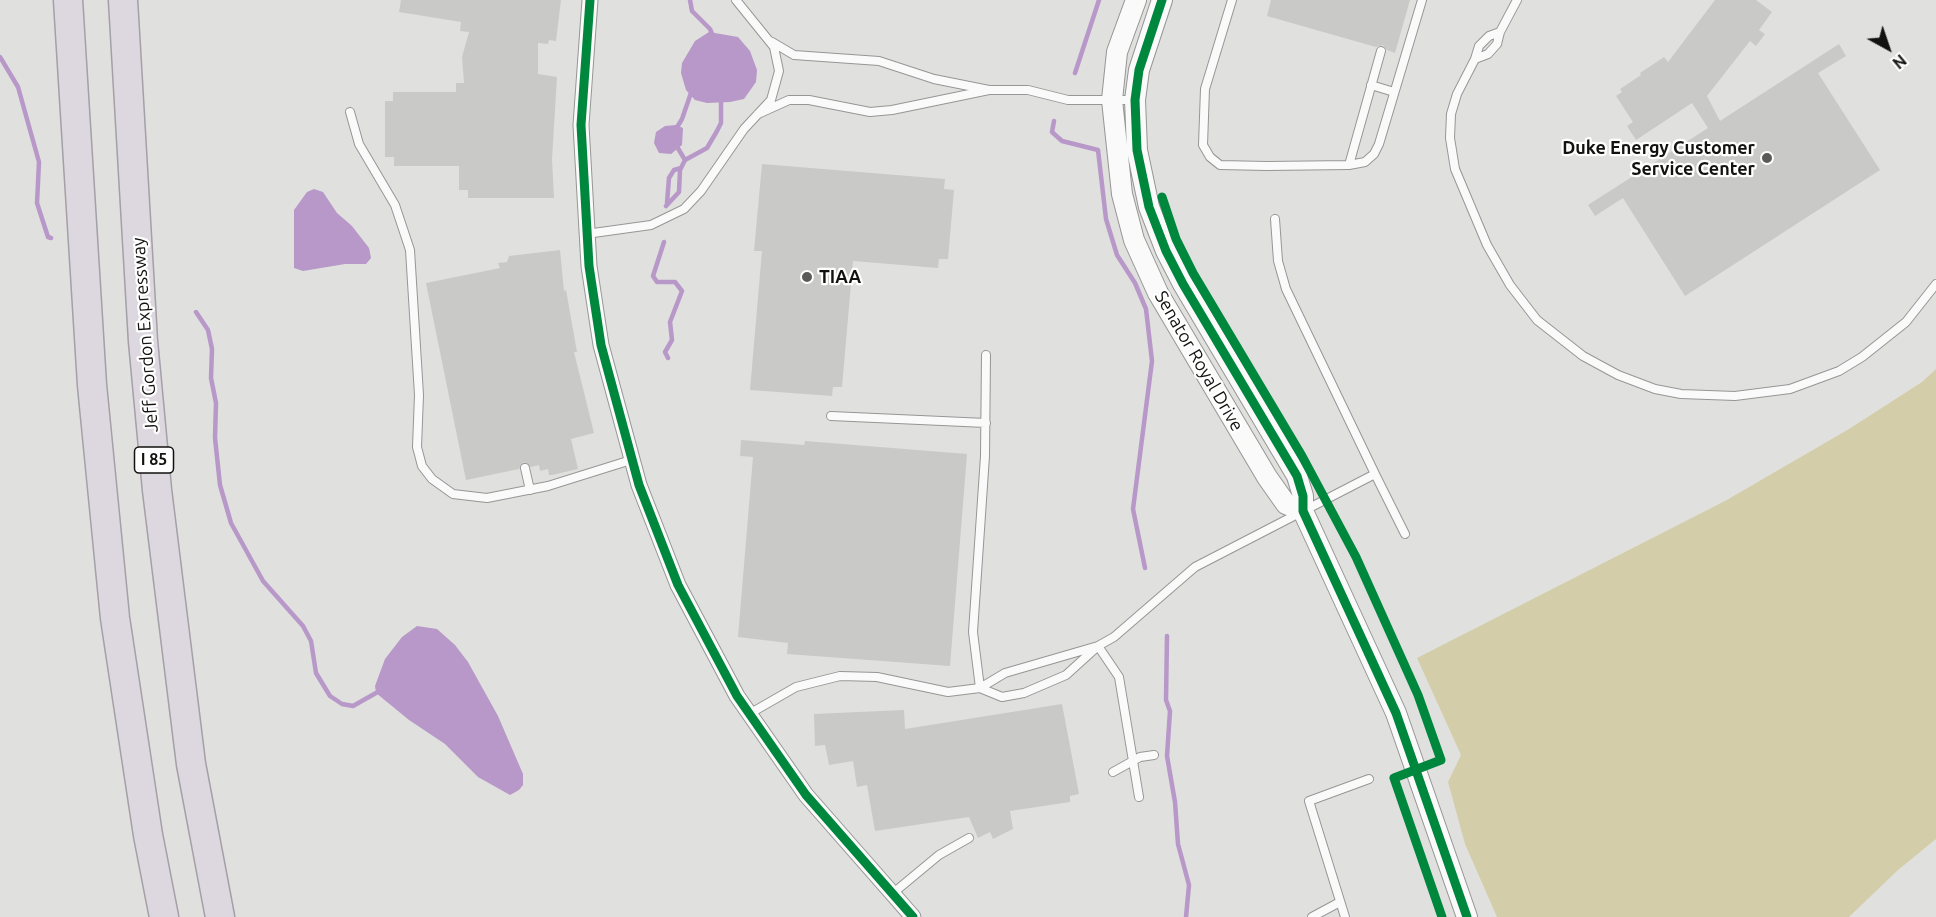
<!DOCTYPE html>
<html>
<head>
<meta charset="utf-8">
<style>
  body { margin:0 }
  #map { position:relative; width:1936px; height:917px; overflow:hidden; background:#e0e0de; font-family:Ubuntu,sans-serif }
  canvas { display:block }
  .north { position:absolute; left:1858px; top:18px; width:60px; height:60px; -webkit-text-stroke:4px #fff; paint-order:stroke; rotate:140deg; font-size:16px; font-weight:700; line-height:24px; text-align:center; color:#121210 }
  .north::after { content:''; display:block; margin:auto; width:21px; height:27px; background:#121210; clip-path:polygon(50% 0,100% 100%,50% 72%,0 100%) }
</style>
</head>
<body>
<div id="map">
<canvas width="1936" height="917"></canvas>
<div class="north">N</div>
</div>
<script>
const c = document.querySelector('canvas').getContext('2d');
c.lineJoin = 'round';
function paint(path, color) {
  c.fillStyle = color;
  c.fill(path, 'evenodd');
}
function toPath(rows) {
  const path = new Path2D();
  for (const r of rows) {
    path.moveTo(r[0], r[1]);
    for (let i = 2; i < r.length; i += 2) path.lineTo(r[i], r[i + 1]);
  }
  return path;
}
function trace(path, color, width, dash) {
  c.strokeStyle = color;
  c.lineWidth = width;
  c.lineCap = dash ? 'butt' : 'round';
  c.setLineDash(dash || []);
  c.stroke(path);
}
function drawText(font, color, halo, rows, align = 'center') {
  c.font = font + ' Ubuntu,sans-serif';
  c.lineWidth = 4.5;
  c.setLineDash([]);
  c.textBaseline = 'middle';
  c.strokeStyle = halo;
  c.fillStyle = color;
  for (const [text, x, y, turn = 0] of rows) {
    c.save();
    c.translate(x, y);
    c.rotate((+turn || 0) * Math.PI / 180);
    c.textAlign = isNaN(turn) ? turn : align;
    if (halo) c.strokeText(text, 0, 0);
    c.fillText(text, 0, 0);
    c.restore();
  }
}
paint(toPath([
  [1936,369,1936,839,1898,870,1849,917,1497,917,1465,844,1448,782,1461,755,1417,658,1725,501,1849,429,1922,382]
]), '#d3cea9');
paint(toPath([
  [709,32,738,37,750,51,757,70,756,82,744,99,730,102,707,103,695,100,686,90,681,73,682,63,695,41],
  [676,125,683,128,682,145,671,154,659,153,654,143,656,132,665,126],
  [314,189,323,192,337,213,352,226,369,248,371,258,366,264,345,264,303,271,294,268,294,210,307,192],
  [417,626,437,629,455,645,468,662,498,716,523,774,523,785,519,790,510,795,478,777,445,744,409,720,376,693,375,686,385,659,402,637]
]), '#b798c8');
trace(toPath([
  [690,0,692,11,710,29,713,36],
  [0,57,18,87,39,162,37,203,48,237,51,238],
  [1075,73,1099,0],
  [1054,121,1052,132,1062,141,1098,150,1106,219,1117,255,1135,283,1146,309,1152,361,1133,509,1145,568],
  [676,129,682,119,692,90],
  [676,145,685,160],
  [667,203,669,178,674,170,681,168],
  [666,206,679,192,680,170,685,160,707,148,717,131,721,123,721,98],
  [664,242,653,276,657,282,675,282,682,291,670,322,672,340,665,352,668,358],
  [196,312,208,330,212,349,211,378,216,403,215,438,220,485,231,523,263,581,303,626,311,641,316,673,330,696,342,704,353,706,376,693],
  [1167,636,1166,700,1170,711,1167,756,1175,802,1178,844,1189,885,1186,917]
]), '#b798c8', 4.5);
paint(toPath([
  [401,0,561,0,556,41,549,40,548,44,538,43,538,74,557,77,552,159,554,198,468,198,468,190,459,190,459,166,394,166,394,157,385,157,385,101,393,101,393,92,456,92,456,83,464,83,462,57,469,32,460,31,461,22,399,12],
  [1271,0,1410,0,1395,53,1387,50,1383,45,1376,47,1267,16],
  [1715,0,1756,0,1772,12,1759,30,1765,34,1756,46,1750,41,1707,96,1720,121,1839,44,1846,56,1818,73,1880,170,1685,296,1623,198,1595,216,1588,205,1708,128,1692,103,1636,140,1627,126,1633,122,1616,96,1622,92,1620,89,1641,75,1640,73,1664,57,1668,62],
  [762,164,945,179,944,189,954,190,948,259,939,259,938,268,853,261,842,387,833,387,832,396,750,390,762,251,754,251],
  [560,250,564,291,566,290,577,352,574,352,594,433,571,439,578,469,552,475,549,475,548,469,540,471,539,465,531,467,524,462,519,469,466,480,426,283,500,268,498,263,507,262,509,256],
  [741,440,804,445,805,441,967,454,950,666,787,654,788,643,738,637,753,457,740,456],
  [1062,704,1079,794,1070,796,1070,802,1010,811,1013,829,993,839,990,832,978,838,969,817,875,831,867,785,857,787,853,761,829,765,825,745,815,746,814,714,904,710,905,729]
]), '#c9c9c7');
const service = toPath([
  [1232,0,1205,89,1203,145,1210,157,1220,165,1267,166,1349,165,1365,162,1374,154,1379,144,1422,0],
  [1500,32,1489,36,1479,46,1475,59,1488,54,1497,44,1500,32,1517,0],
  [1475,59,1457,94,1451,114,1450,138,1455,169,1487,245,1510,285,1537,320,1583,356,1618,375,1655,389,1681,394,1735,396,1790,389,1839,371,1862,357,1906,322,1936,284],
  [1371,85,1394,92],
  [989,90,1028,90,1068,100,1133,100],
  [350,112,359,144,395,205,410,250,419,395,417,447,422,466,432,479,453,494,487,498,548,486,631,460],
  [758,114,789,100,809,100,870,112,892,110,989,90,934,79,879,61,794,55,772,42],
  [1349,165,1381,51],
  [586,234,651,225,684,209,701,191,744,129,771,100,779,71,774,47,736,0],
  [831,416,986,423],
  [525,468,530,490],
  [1375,474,1405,534],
  [1098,646,1066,675,1024,693,1002,697,980,688,1005,673,1098,646],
  [749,714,796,687,840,676,877,677,948,692,980,688,973,632,985,456,986,355],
  [1113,772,1140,757,1154,755],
  [1139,797,1119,677,1098,646,1114,637,1195,567,1375,474,1286,289,1278,261,1275,219],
  [892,894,939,855,969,838],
  [1312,917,1340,902],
  [1345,917,1309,801,1369,779]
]);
const minor = toPath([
  [590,0,581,125,589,266,601,345,639,485,678,585,737,696,806,795,913,917]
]);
const tertiary = toPath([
  [1136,0,1117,52,1112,100,1122,194,1134,240,1158,293,1267,477,1286,504,1303,511],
  [1162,0,1139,70,1135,100,1137,150,1149,207,1166,251,1183,284,1297,476,1303,496,1303,511,1396,713,1467,917]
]);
const motorway = toPath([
  [68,0,92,385,115,618,148,835,164,917],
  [123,0,143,341,157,490,191,764,220,917]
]);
trace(service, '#969694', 10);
trace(minor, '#969694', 17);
trace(tertiary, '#969694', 22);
trace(motorway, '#a59fa7', 31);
trace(service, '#fafafa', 8);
trace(minor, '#fafafa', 15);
trace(tertiary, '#fafafa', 20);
trace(motorway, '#ddd8e0', 28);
trace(toPath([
  [590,0,581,125,589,266,601,345,639,485,678,585,737,696,806,795,913,917],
  [1162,0,1139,70,1135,100,1137,150,1149,207,1166,251,1183,284,1297,476,1303,496,1303,511,1396,713,1467,917],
  [1162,197,1176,239,1193,273,1302,456,1356,557,1418,695,1441,760,1394,778,1442,917]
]), '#00873e', 9);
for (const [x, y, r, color] of [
  [1767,158,6,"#5a5a58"],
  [807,277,6,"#5a5a58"]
]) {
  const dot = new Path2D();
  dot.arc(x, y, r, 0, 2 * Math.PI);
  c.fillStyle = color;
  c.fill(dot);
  trace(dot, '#fff', 2);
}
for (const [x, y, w] of [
  [154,460,39]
]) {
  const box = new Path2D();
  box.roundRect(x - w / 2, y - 13, w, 26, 4.5);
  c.fillStyle = '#fff';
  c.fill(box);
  trace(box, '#121210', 1.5);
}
drawText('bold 16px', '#121210', null, [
  ["I 85",154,460]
]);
drawText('bold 18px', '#121210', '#fff', [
  ["Duke Energy Customer",1755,148],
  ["Service Center",1755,169],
  ["TIAA",819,277,"left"]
], 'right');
drawText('18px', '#121210', '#fff', [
  ["Jeff Gordon Expressway",145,335,-94],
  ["Senator Royal Drive",1199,361,60]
]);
</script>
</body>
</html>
